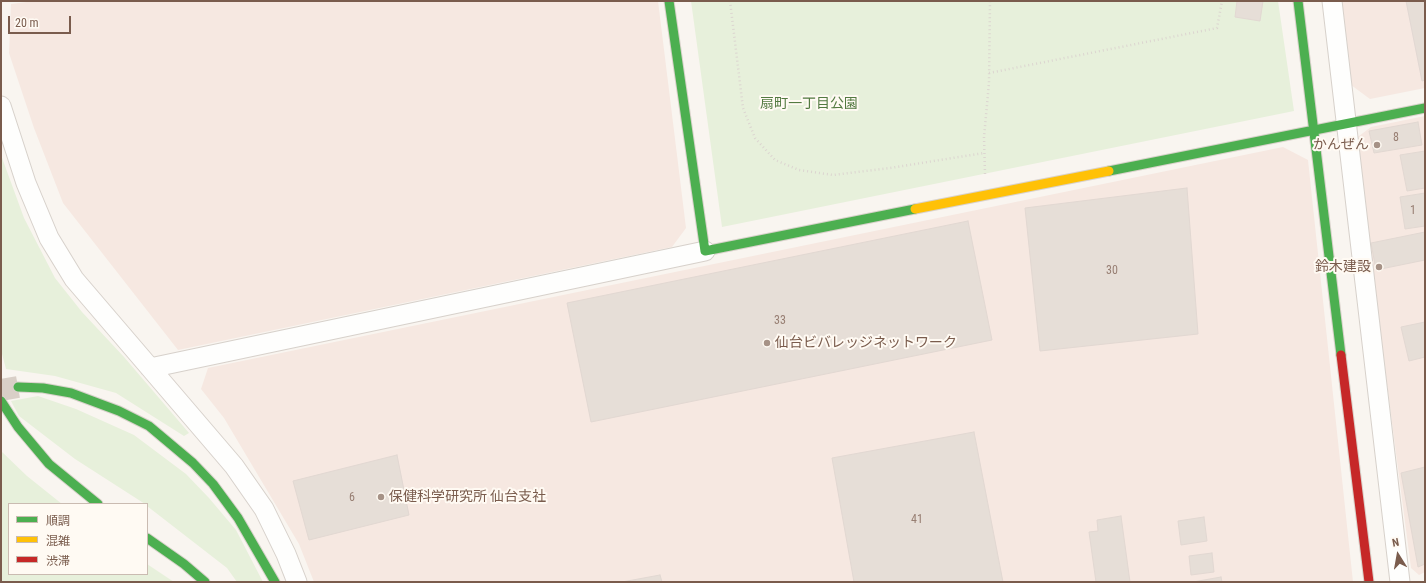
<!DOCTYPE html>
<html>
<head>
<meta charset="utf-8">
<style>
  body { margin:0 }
  #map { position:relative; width:1426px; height:583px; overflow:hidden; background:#f9f5f0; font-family:"Roboto Condensed","Noto Sans JP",sans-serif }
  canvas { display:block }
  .frame { position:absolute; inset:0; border:2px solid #7a5c4d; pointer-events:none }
  .legend { position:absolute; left:8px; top:503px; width:140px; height:72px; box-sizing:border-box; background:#fffaf3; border:1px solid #cabbb1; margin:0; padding:5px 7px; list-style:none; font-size:12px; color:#7a5c4d }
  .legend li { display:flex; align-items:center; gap:8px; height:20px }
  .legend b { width:20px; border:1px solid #cabbb1 }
  .north { position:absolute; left:1378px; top:535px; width:40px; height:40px; -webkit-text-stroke:3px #fffaf3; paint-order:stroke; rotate:349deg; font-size:11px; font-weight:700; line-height:16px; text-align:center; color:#7a5c4d }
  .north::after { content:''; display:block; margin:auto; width:14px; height:18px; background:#7a5c4d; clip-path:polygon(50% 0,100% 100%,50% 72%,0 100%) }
  .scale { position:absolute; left:8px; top:16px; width:63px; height:18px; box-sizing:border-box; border:2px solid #7a5c4d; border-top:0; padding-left:5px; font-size:12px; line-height:14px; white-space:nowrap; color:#7a5c4d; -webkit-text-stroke:3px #fffaf3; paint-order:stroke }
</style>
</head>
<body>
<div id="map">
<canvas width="1426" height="583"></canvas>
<div class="frame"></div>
<ul class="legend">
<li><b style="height:5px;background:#4caf50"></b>順調</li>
<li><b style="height:5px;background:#ffc107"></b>混雑</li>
<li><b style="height:5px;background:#c62828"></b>渋滞</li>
</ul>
<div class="north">N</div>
<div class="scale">20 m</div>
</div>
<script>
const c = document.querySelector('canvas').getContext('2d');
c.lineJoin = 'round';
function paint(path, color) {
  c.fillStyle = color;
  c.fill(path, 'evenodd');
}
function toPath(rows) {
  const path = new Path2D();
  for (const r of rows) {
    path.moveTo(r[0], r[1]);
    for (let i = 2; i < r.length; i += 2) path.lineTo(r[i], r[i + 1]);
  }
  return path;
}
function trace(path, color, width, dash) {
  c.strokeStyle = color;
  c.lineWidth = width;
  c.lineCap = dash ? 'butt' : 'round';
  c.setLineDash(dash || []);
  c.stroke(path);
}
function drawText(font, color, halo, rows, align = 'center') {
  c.font = font + ' "Roboto Condensed","Noto Sans JP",sans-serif';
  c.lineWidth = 4;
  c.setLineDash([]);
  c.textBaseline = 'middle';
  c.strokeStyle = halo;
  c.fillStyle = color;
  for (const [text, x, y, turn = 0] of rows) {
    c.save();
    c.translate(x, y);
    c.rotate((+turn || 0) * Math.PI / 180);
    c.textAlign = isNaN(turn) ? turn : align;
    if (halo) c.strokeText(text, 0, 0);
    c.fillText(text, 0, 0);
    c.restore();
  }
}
paint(toPath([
  [35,1,658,1,686,228,672,247,178,350,63,203,34,128,9,53,11,4],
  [1341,1,1425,1,1425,88,1370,99,1351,85],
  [1425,116,1425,572,1419,575,1411,568,1355,139,1371,127],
  [1283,147,1308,160,1353,582,314,582,299,544,224,418,201,389,208,368]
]), '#f6e8e1');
paint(toPath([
  [691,1,1278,1,1294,111,722,227],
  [1,155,24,218,55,278,82,312,124,357,189,433,184,436,116,393,55,376,6,369,1,350],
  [38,396,76,409,134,435,186,474,209,498,236,530,263,582,237,582,227,568,147,506,147,504,145,504,75,459,19,416,11,401],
  [1,451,27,476,62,504,9,504,9,574,147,574,147,564,174,582,1,582]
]), '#e7f0db');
const building = toPath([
  [1237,1,1263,1,1260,21,1235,17,1237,1],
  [1406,1,1425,1,1425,80,1422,81,1406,1],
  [1418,122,1422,145,1374,153,1369,131,1418,122],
  [1425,151,1425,188,1407,191,1400,155,1425,151],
  [1187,188,1198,334,1040,351,1025,208,1187,188],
  [1425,193,1425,226,1405,229,1400,197,1425,193],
  [968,221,992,340,591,422,567,303,968,221],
  [1425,232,1425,260,1376,270,1371,243,1425,232],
  [1425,322,1425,357,1409,361,1401,327,1425,322],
  [974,432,1003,582,854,582,832,458,974,432],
  [397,455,409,515,309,540,293,481,397,455],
  [1425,467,1425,564,1418,567,1401,473,1425,467],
  [1121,516,1130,582,1096,582,1089,532,1098,531,1097,520,1121,516],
  [1204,517,1207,541,1181,545,1178,521,1204,517],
  [1212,553,1214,572,1191,575,1189,556,1212,553],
  [660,575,662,582,622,582,660,575],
  [1221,577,1222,582,1193,582,1221,577]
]);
paint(building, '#e6ded7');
trace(building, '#e2d8d2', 1);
trace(toPath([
  [1,390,18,387]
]), '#d9cfc7', 22, [22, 11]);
const street = toPath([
  [1332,1,1400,582],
  [1,106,26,183,49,238,74,279,234,466,264,509,286,554,297,582],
  [150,368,705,251]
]);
const fast = toPath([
  [669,1,705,251,915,209],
  [1298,1,1341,355],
  [1109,171,1425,108],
  [18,387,43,388,71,393,119,411,149,426,193,463,213,484,238,518,275,582],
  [1,401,18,427,49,464,98,504],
  [147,538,184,564,205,582]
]);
const slow = toPath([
  [915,209,1109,171]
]);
const jam = toPath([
  [1341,355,1369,582]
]);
trace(street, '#d7d1cb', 21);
trace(fast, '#d9d2cb', 11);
trace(slow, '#d9d2cb', 11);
trace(jam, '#d9d2cb', 11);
trace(toPath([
  [730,1,743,108,755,138,775,160,799,170,833,175,890,168,984,153],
  [989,73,1217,28,1222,1],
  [985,174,984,137,989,83,990,1]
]), '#dcd5d0', 2.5, [1, 3]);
trace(street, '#fefefd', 19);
trace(fast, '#4caf50', 9);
trace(slow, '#ffc107', 9);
trace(jam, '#c62828', 9);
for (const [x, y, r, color] of [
  [1377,145,4,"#a69286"],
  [1379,267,4,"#a69286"],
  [767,343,4,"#a69286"],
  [381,497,4,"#a69286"]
]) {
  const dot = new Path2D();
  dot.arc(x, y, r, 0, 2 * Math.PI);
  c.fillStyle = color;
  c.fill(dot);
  trace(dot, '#fffaf3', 1.5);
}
drawText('12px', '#977e72', null, [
  ["8",1396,138],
  ["1",1413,211],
  ["30",1112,271],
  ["33",780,321],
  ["6",352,498],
  ["41",917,520]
]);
drawText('14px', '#537a41', '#fffaf3', [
  ["扇町一丁目公園",809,104]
]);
drawText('14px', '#7a5c4d', '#fffaf3', [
  ["かんぜん",1369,145],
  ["鈴木建設",1371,267],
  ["仙台ビバレッジネットワーク",775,343,"left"],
  ["保健科学研究所 仙台支社",389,497,"left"]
], 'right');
</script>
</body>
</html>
